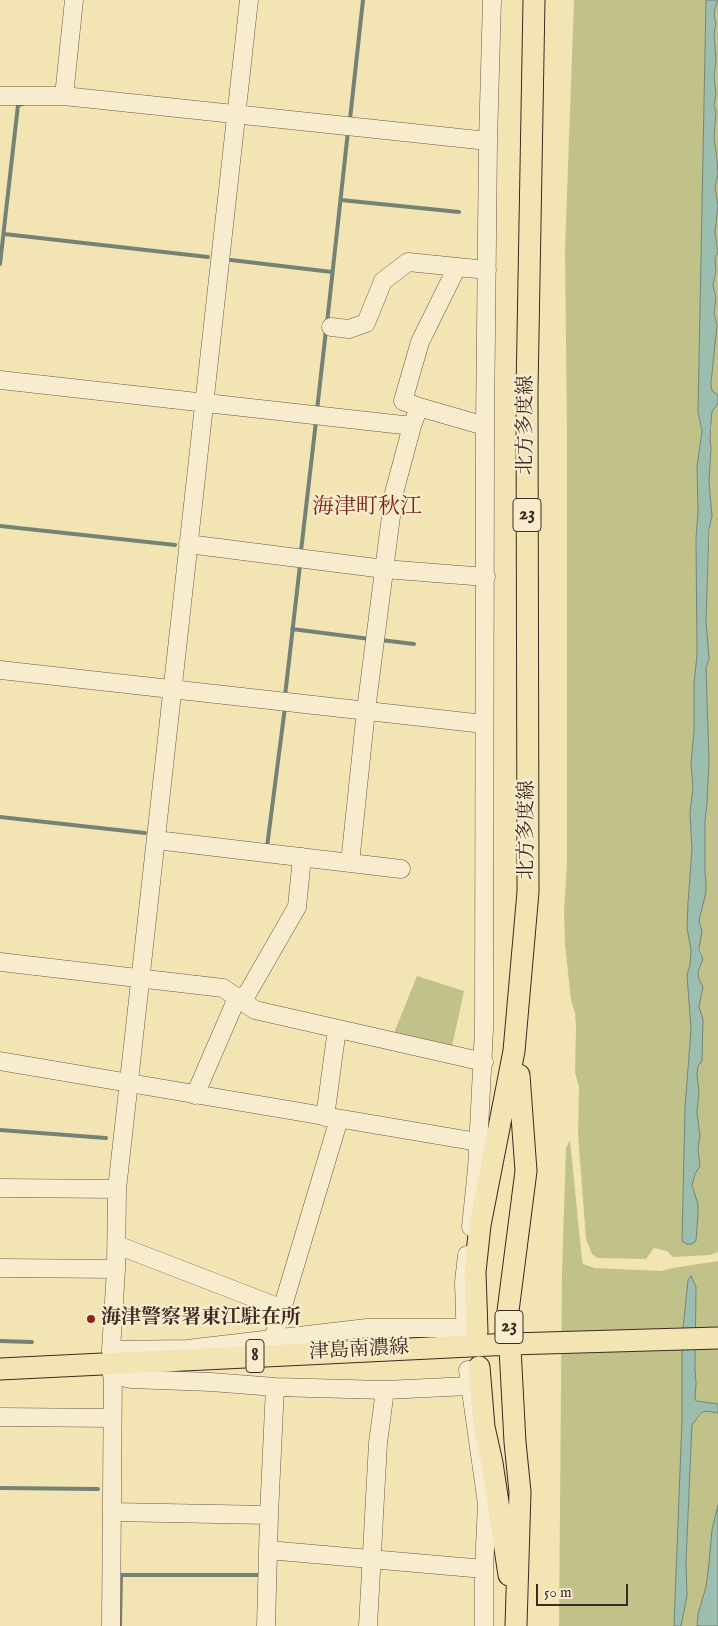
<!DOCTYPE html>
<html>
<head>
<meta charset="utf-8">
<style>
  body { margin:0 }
  #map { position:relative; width:718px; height:1626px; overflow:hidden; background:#f3e4b4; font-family:"IM FELL English",serif }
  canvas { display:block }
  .scale { position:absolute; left:536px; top:1584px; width:92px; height:22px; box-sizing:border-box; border:2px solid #3d2a23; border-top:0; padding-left:6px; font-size:15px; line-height:18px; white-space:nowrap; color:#3d2a23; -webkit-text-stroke:4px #f7edce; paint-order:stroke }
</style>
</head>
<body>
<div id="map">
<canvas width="718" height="1626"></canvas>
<div class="scale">50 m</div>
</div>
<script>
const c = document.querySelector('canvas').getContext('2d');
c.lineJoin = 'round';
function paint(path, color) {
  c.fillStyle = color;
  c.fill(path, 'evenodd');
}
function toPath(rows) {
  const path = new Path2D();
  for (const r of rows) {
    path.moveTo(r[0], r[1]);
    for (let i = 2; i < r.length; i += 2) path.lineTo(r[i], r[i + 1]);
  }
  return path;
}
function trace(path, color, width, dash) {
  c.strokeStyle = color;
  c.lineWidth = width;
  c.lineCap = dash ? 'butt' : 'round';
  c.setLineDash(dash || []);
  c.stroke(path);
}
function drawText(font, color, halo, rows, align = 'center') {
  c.font = font + ' "IM FELL English","Noto Serif JP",serif';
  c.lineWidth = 4.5;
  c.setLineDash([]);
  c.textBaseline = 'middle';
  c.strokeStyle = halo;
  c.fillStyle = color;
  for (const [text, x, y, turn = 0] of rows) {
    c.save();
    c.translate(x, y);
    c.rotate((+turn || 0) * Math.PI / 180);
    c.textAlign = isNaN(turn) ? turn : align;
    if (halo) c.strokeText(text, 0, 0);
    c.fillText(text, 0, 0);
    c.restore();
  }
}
paint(toPath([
  [574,0,706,0,698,412,702,431,697,467,698,512,696,538,697,656,694,684,694,731,691,764,693,787,690,813,692,849,688,903,689,941,691,950,690,965,687,975,691,1029,685,1108,682,1240,687,1244,696,1241,698,1204,692,1185,695,1174,700,1166,698,1149,700,1136,697,1112,699,1092,697,1074,703,1019,699,1007,703,987,699,979,698,972,701,966,702,954,699,945,702,931,699,921,706,884,705,871,705,820,707,804,709,761,705,668,709,659,706,620,711,500,709,481,711,448,710,439,712,427,711,420,712,411,717,404,718,404,718,1252,710,1255,673,1257,667,1251,654,1248,646,1259,597,1258,592,1254,586,1239,578,1134,579,1087,575,1072,576,1028,575,1013,571,1000,565,944,564,911,567,863,567,435,565,250],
  [718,1,718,247,715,232,718,205,715,188,717,181,717,159,714,137,716,112,714,101,716,94,714,77,716,60,714,34,716,23,714,16,715,8],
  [718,252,718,395,712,391,711,383,717,325,714,313,716,298,713,285,716,271,715,259],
  [417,976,464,991,451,1051,392,1038],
  [570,1140,582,1260,583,1264,595,1268,661,1271,673,1268,718,1261,718,1404,696,1401,695,1398,696,1384,695,1368,696,1287,691,1277,688,1280,682,1338,682,1420,674,1626,559,1626,562,1272,566,1148],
  [706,1411,718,1413,718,1505,712,1530,710,1563,706,1587,698,1614,697,1626,681,1626,687,1596,686,1561,692,1425,701,1414]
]), '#c1c289');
const water = toPath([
  [706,0,718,0,715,8,714,16,716,23,714,34,716,60,714,77,716,94,714,105,716,112,714,137,717,159,718,174,715,188,718,205,715,232,718,252,715,259,716,271,713,285,716,298,714,313,717,325,711,383,712,391,718,395,718,404,712,411,710,439,711,448,709,481,712,516,709,529,706,620,709,659,706,668,709,761,707,804,705,820,705,871,706,884,706,892,699,921,702,931,699,949,703,959,698,972,699,979,703,987,699,1007,703,1019,702,1061,698,1066,697,1074,699,1092,697,1112,700,1136,698,1149,700,1166,695,1174,692,1185,698,1204,698,1214,696,1241,692,1244,687,1244,682,1241,685,1108,691,1029,687,975,690,965,691,950,687,928,688,903,692,849,690,813,693,787,691,764,694,731,694,684,697,655,696,538,698,512,697,467,702,431,698,412,706,0],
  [691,1276,696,1287,695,1368,696,1384,695,1398,696,1401,718,1404,718,1413,706,1411,701,1413,692,1425,686,1561,687,1596,681,1626,674,1626,682,1420,682,1338,688,1280,691,1276],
  [718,1505,718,1626,697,1626,698,1614,706,1587,709,1563,712,1530,718,1505]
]);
paint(water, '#9bbeaf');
trace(water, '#758377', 1);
trace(toPath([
  [350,119,363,0],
  [341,200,459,212],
  [4,234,208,257],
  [231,260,332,272],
  [0,264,18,105,23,104],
  [327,323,348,131],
  [317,410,326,330],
  [0,526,175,545],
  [299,551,301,551,316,421],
  [292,629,370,639],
  [381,640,414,644],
  [285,696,300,565],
  [0,817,145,833],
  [265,847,267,847,285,707],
  [0,1130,106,1138],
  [0,1341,32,1342],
  [0,1488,98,1489],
  [120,1626,121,1575,258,1575]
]), '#758377', 4);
const minor = toPath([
  [0,96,64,96,488,141],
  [64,96,74,0],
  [331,327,349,329,366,323,383,281,408,262,487,270],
  [0,380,412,426,419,407,485,426],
  [419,407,403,401,420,342,457,267],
  [188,544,384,569,486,577],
  [0,670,484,724],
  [156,840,401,869],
  [350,863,366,710,394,493,412,426],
  [0,962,223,988,255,1010,484,1062],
  [0,1061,478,1142],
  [195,1095,237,998,247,994,297,907,302,857],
  [325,1117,337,1029],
  [0,1188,117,1189],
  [471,1227,477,1169,484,1029,485,426,488,141,492,0],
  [117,1245,283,1309],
  [0,1268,116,1269],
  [273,1339,339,1119],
  [466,1344,464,1282,467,1255],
  [111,1350,187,1349,367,1328,465,1328],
  [468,1370,487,1504,484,1569,484,1626],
  [112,1375,131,1379,211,1382,275,1387,385,1390,469,1386],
  [0,1417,112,1418],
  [112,1512,269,1515],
  [268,1550,484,1569],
  [111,1626,113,1363,111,1350,116,1269,117,1189,249,0],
  [266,1626,269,1515,275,1387],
  [368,1626,378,1443,385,1390]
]);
const major = toPath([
  [477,1332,475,1272,480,1225,514,1051,528,892,527,391,534,0],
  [479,1367,484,1427,492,1463,509,1575],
  [0,1369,511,1344,718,1338],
  [516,1626,520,1492,515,1442,508,1311,526,1171,519,1075]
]);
trace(minor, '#6a5847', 19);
trace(major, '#3d2a23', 23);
trace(minor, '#f7edce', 18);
trace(major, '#f3e4b4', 21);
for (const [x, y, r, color] of [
  [91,1319,5,"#8f2418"]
]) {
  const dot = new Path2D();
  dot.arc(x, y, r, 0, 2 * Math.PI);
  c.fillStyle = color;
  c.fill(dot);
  trace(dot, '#f7edce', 2);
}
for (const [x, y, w] of [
  [527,515,28],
  [509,1327,28],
  [255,1356,18]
]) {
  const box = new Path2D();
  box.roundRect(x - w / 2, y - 16.5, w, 33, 4);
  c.fillStyle = '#f7edce';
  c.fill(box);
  trace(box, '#3d2a23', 1);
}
drawText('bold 19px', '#3d2a23', null, [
  ["23",527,515],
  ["23",509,1327],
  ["8",255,1356]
]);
drawText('20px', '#3d2a23', '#f7edce', [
  ["北方多度線",527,425,-90],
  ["北方多度線",528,830,-90],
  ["津島南濃線",359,1351,-3]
]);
drawText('bold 20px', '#3d2a23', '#f7edce', [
  ["海津警察署東江駐在所",101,1319]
], 'left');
drawText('22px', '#7a1f14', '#f7edce', [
  ["海津町秋江",367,508]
]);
</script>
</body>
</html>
